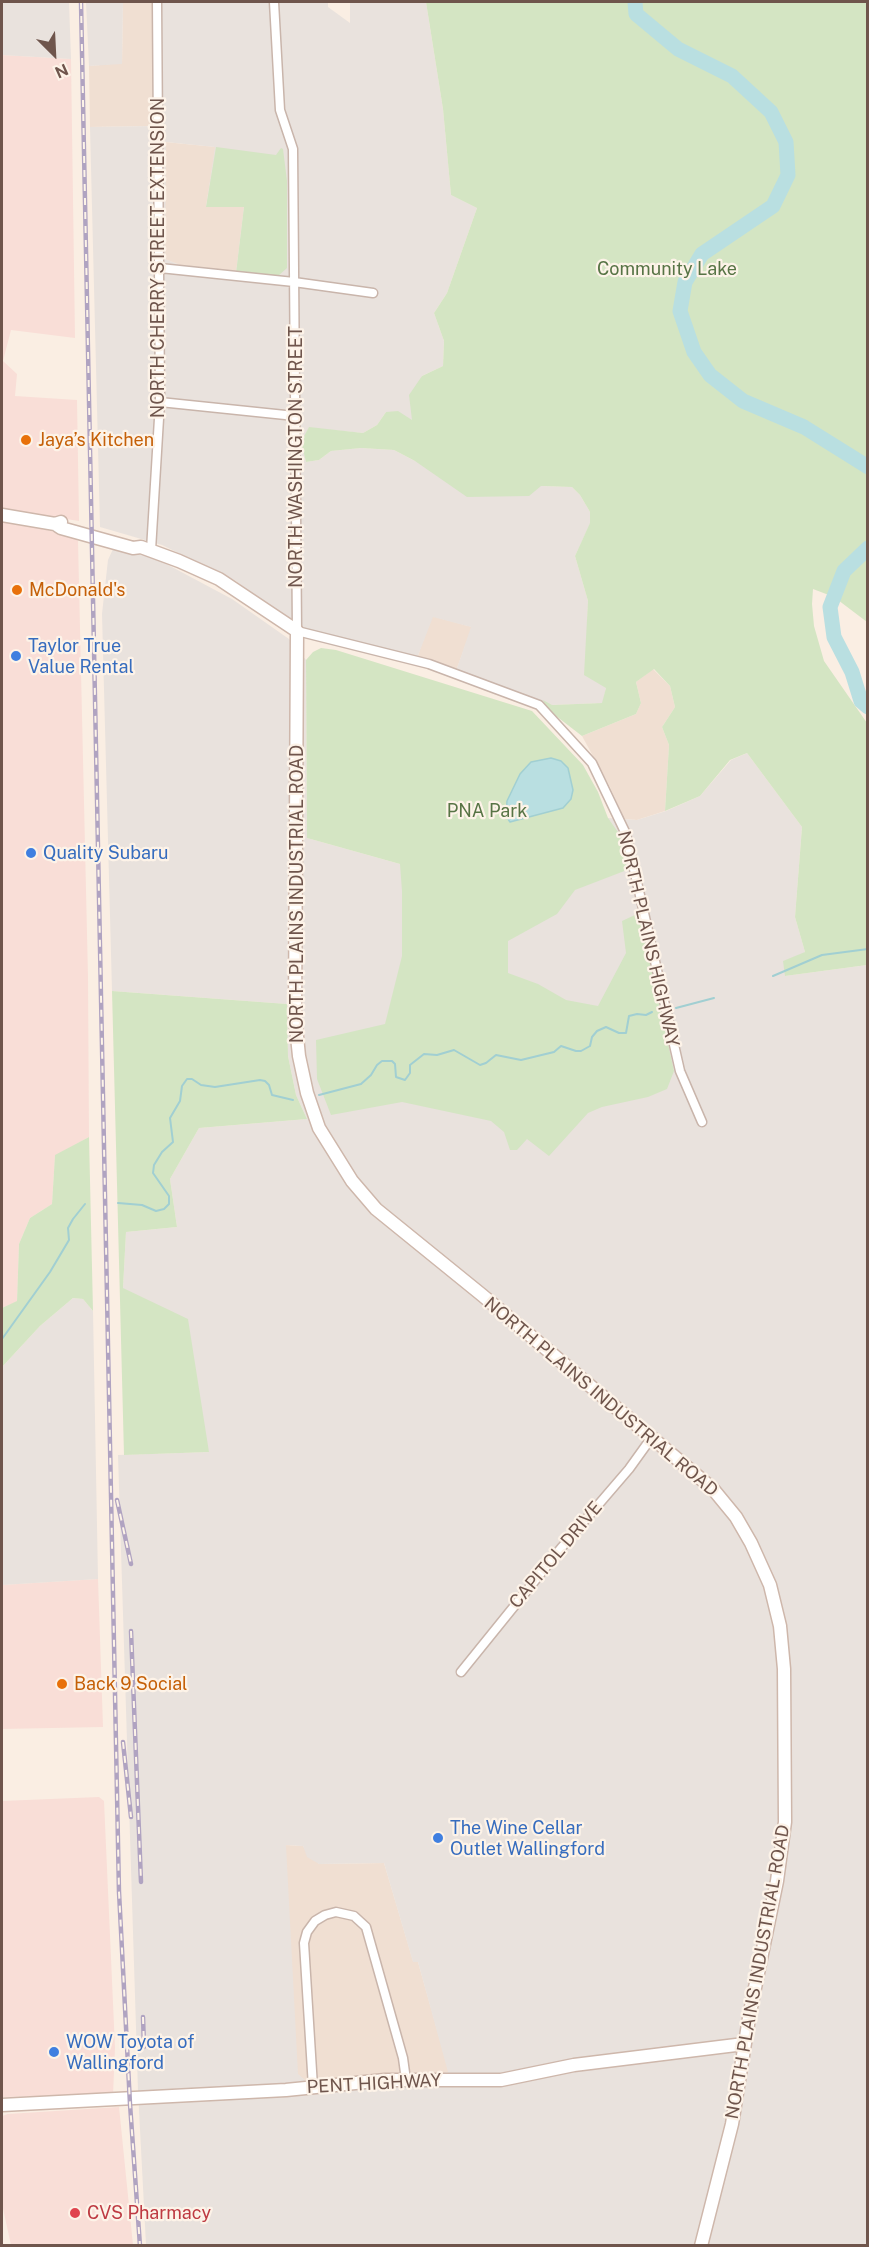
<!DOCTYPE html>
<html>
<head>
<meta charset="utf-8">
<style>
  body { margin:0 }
  #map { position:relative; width:869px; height:2247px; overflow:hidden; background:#faeee3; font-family:"Public Sans",sans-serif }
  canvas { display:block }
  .frame { position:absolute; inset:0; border:3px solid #6f554c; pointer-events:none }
  .north { position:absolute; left:24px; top:24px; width:60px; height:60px; -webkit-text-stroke:4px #fdf3e8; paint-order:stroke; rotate:156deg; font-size:16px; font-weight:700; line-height:24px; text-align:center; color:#6f554c }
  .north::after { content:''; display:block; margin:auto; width:21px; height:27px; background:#6f554c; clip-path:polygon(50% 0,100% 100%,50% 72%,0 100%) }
</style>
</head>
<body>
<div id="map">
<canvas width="869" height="2247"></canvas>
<div class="frame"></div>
<div class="north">N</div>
</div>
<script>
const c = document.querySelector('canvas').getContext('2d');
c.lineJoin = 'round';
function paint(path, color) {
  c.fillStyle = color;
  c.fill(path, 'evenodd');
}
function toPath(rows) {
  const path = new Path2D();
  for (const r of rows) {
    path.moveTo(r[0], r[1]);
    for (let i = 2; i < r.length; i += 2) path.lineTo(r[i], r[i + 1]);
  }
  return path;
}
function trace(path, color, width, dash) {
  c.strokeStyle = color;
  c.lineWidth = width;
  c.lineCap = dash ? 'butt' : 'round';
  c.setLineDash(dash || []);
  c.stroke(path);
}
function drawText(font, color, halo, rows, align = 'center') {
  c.font = font + ' "Public Sans",sans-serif';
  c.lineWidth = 4.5;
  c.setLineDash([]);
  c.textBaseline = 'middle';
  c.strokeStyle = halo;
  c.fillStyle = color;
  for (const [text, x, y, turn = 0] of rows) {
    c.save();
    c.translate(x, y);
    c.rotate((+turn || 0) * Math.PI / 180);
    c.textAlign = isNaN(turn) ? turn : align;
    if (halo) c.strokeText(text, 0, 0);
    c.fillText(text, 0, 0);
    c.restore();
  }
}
paint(toPath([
  [123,2,153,2,153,126,90,127,89,66,122,63],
  [165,142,216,147,206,206,244,207,236,273,180,265,165,259],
  [432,616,472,627,456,671,417,658],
  [653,669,670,686,675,707,662,727,669,745,665,811,637,820,624,819,610,787,582,736,636,714,641,703,636,682],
  [285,1845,303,1846,319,1864,384,1863,413,1961,418,1962,449,2072,436,2075,307,2082,297,2074]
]), '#f0dfd2');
paint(toPath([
  [2,55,71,59,75,338,11,330,3,361,17,374,15,396,77,400,79,521,2,509],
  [2,520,73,536,78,541,88,977,89,1137,55,1156,52,1204,30,1218,19,1244,17,1302,2,1308],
  [98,1579,103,1727,2,1729,2,1585],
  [99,1797,104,1801,115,2048,113,2095,2,2097,2,1801],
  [119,2107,133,2245,11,2245,2,2204,2,2116,8,2114]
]), '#f9ded7');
paint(toPath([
  [2,2,69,2,71,59,2,55],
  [86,2,123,2,122,64,89,66],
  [153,2,328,2,328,7,350,23,350,2,426,2,443,109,451,195,477,208,447,293,434,313,444,341,443,366,422,376,412,421,386,412,377,425,363,433,309,428,302,442,306,462,319,460,331,451,361,448,394,450,415,461,541,486,572,487,580,495,590,512,590,524,575,556,588,601,587,635,606,688,603,703,552,705,547,709,456,671,471,627,433,617,417,658,310,632,288,621,236,581,162,545,100,527,90,127,153,126],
  [166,142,215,147,206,207,244,207,236,273,180,265,165,259],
  [113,549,155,558,232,599,289,639,306,660,307,838,400,864,608,818,637,820,666,811,700,796,731,760,747,753,802,827,795,917,805,952,785,976,867,965,867,2245,146,2245,138,2091,118,1455,209,1452,123,1288,126,1232,177,1227,170,1179,199,1128,307,1119,296,1095,288,1056,287,1004,112,991,102,614,108,560],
  [286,1845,303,1846,307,1857,319,1864,384,1863,413,1962,418,1962,448,2072,436,2075,307,2082,298,2074],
  [73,1298,83,1299,93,1311,98,1579,2,1585,2,1367,40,1326]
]), '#e9e2dd');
paint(toPath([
  [426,2,867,2,867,622,834,597,813,589,812,604,814,626,824,661,867,723,867,965,785,976,783,961,805,952,795,917,802,827,747,753,730,760,700,796,665,811,669,745,662,727,675,707,670,686,654,669,636,682,641,703,636,714,582,736,547,709,543,700,552,705,602,703,606,688,584,675,588,601,575,556,590,523,590,512,580,495,572,487,541,486,529,496,467,497,415,461,394,450,361,448,331,451,319,460,306,462,301,442,309,427,363,433,377,425,386,412,398,411,412,420,409,395,422,376,443,366,444,341,434,313,447,293,477,208,451,195,443,109],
  [216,147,276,155,281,148,283,149,287,181,287,268,278,276,236,273,244,207,206,207],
  [321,648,336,650,532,711,583,765,598,792,608,818,620,835,627,870,575,890,557,914,508,941,508,973,538,984,566,1000,598,1006,626,953,622,921,637,914,642,926,674,1071,667,1089,648,1097,602,1107,588,1113,549,1156,527,1139,517,1150,510,1150,504,1132,491,1121,402,1102,331,1115,317,1079,316,1040,385,1024,402,956,402,891,400,864,307,838,306,660,313,652],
  [112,991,287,1004,288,1056,296,1095,307,1119,199,1128,170,1179,177,1227,126,1232,123,1288,188,1319,209,1452,124,1455],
  [89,1137,93,1311,83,1299,73,1298,40,1326,2,1367,2,1308,17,1301,19,1244,30,1218,52,1204,55,1155]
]), '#d4e5c3');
const water = toPath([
  [551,758,561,761,568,768,573,790,571,799,563,808,510,822,506,816,507,801,520,774,531,762,551,758]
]);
paint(water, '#b9dfe1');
trace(water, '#a1cfd2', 1.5);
trace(toPath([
  [773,976,822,955,868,949],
  [676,1008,714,998],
  [319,1095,361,1084,371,1075,377,1065,382,1061,392,1061,395,1064,396,1077,405,1080,410,1073,410,1065,424,1054,437,1055,454,1050,480,1065,486,1063,496,1055,521,1060,554,1052,561,1046,576,1051,581,1051,590,1046,592,1037,597,1031,606,1027,619,1033,626,1033,629,1016,637,1014,646,1015,652,1012],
  [118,1203,142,1205,156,1211,164,1209,169,1204,169,1196,153,1173,154,1165,162,1152,173,1142,170,1118,180,1101,182,1086,187,1079,192,1079,201,1085,215,1087,260,1080,265,1081,269,1085,272,1095,293,1100],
  [2,1339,50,1272,69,1240,68,1228,73,1219,85,1204]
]), '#a1cfd2', 2);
trace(toPath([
  [635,2,636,14,678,49,732,76,771,112,786,142,788,175,773,206,702,254,685,282,680,311,694,352,710,375,743,401,804,427,868,467],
  [868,548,844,571,830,607,834,637,852,672,861,701,868,707]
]), '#b9dfe1', 15);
const street = toPath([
  [274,2,280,110,293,149,297,631,429,664,539,705,592,763,626,834,680,1071,702,1122],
  [160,268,294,282,373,293],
  [160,402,295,416],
  [151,550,160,402,157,2],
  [461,1672,562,1547,629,1469,652,1437],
  [313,2087,304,1943,307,1932,315,1921,325,1915,336,1912,354,1916,366,1927,403,2058,406,2080]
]);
const secondary = toPath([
  [2,515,55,524,61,522],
  [55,524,61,528,133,548,141,547,179,561,219,579,297,631,295,1017,299,1056,307,1093,319,1128,352,1181,376,1209,482,1295,713,1489,736,1517,751,1543,770,1585,780,1626,784,1669,785,1822,777,1881,750,2012,732,2124,701,2246],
  [2,2105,286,2090,385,2080,501,2080,574,2065,744,2044]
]);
trace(street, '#c9b5ab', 11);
trace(secondary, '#ceb7ab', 15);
trace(street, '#fff', 8);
trace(secondary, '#fff', 12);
const rail = toPath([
  [81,2,119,1892,130,2104,140,2246],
  [117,1500,131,1564],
  [131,1631,141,1882],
  [123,1742,131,1817],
  [143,2017,144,2047]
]);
trace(rail, '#b0a3c1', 4.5);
trace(rail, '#fdf3e8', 2, [7]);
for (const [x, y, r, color] of [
  [26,440,6,"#e8710a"],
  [17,590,6,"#e8710a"],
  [16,656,6,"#3f7fe0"],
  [31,853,6,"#3f7fe0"],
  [62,1684,6,"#e8710a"],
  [438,1838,6,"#3f7fe0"],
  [54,2052,6,"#3f7fe0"],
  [75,2213,6,"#e0444e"]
]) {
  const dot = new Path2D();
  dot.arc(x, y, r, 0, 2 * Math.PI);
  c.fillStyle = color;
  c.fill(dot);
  trace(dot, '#fdf3e8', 2);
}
drawText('18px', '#6f554c', '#fdf3e8', [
  ["NORTH CHERRY STREET EXTENSION",158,258,-90],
  ["NORTH WASHINGTON STREET",296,457,-90],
  ["NORTH PLAINS INDUSTRIAL ROAD",297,894,-90],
  ["NORTH PLAINS HIGHWAY",648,939,77],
  ["NORTH PLAINS INDUSTRIAL ROAD",601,1397,40],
  ["CAPITOL DRIVE",556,1555,-50],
  ["NORTH PLAINS INDUSTRIAL ROAD",758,1972,-80],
  ["PENT HIGHWAY",374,2084,-3]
]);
drawText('18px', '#577445', '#fdf3e8', [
  ["Community Lake",667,269],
  ["PNA Park",487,811]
]);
drawText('18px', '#c56008', '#fdf3e8', [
  ["Jaya’s Kitchen",38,440],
  ["McDonald's",29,590],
  ["Back 9 Social",74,1684]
], 'left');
drawText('18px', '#366cbe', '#fdf3e8', [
  ["Taylor True",28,646],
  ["Value Rental",28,667],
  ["Quality Subaru",43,853],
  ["The Wine Cellar",450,1828],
  ["Outlet Wallingford",450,1849],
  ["WOW Toyota of",66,2042],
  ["Wallingford",66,2063]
], 'left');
drawText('18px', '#be3a42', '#fdf3e8', [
  ["CVS Pharmacy",87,2213]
], 'left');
</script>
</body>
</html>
